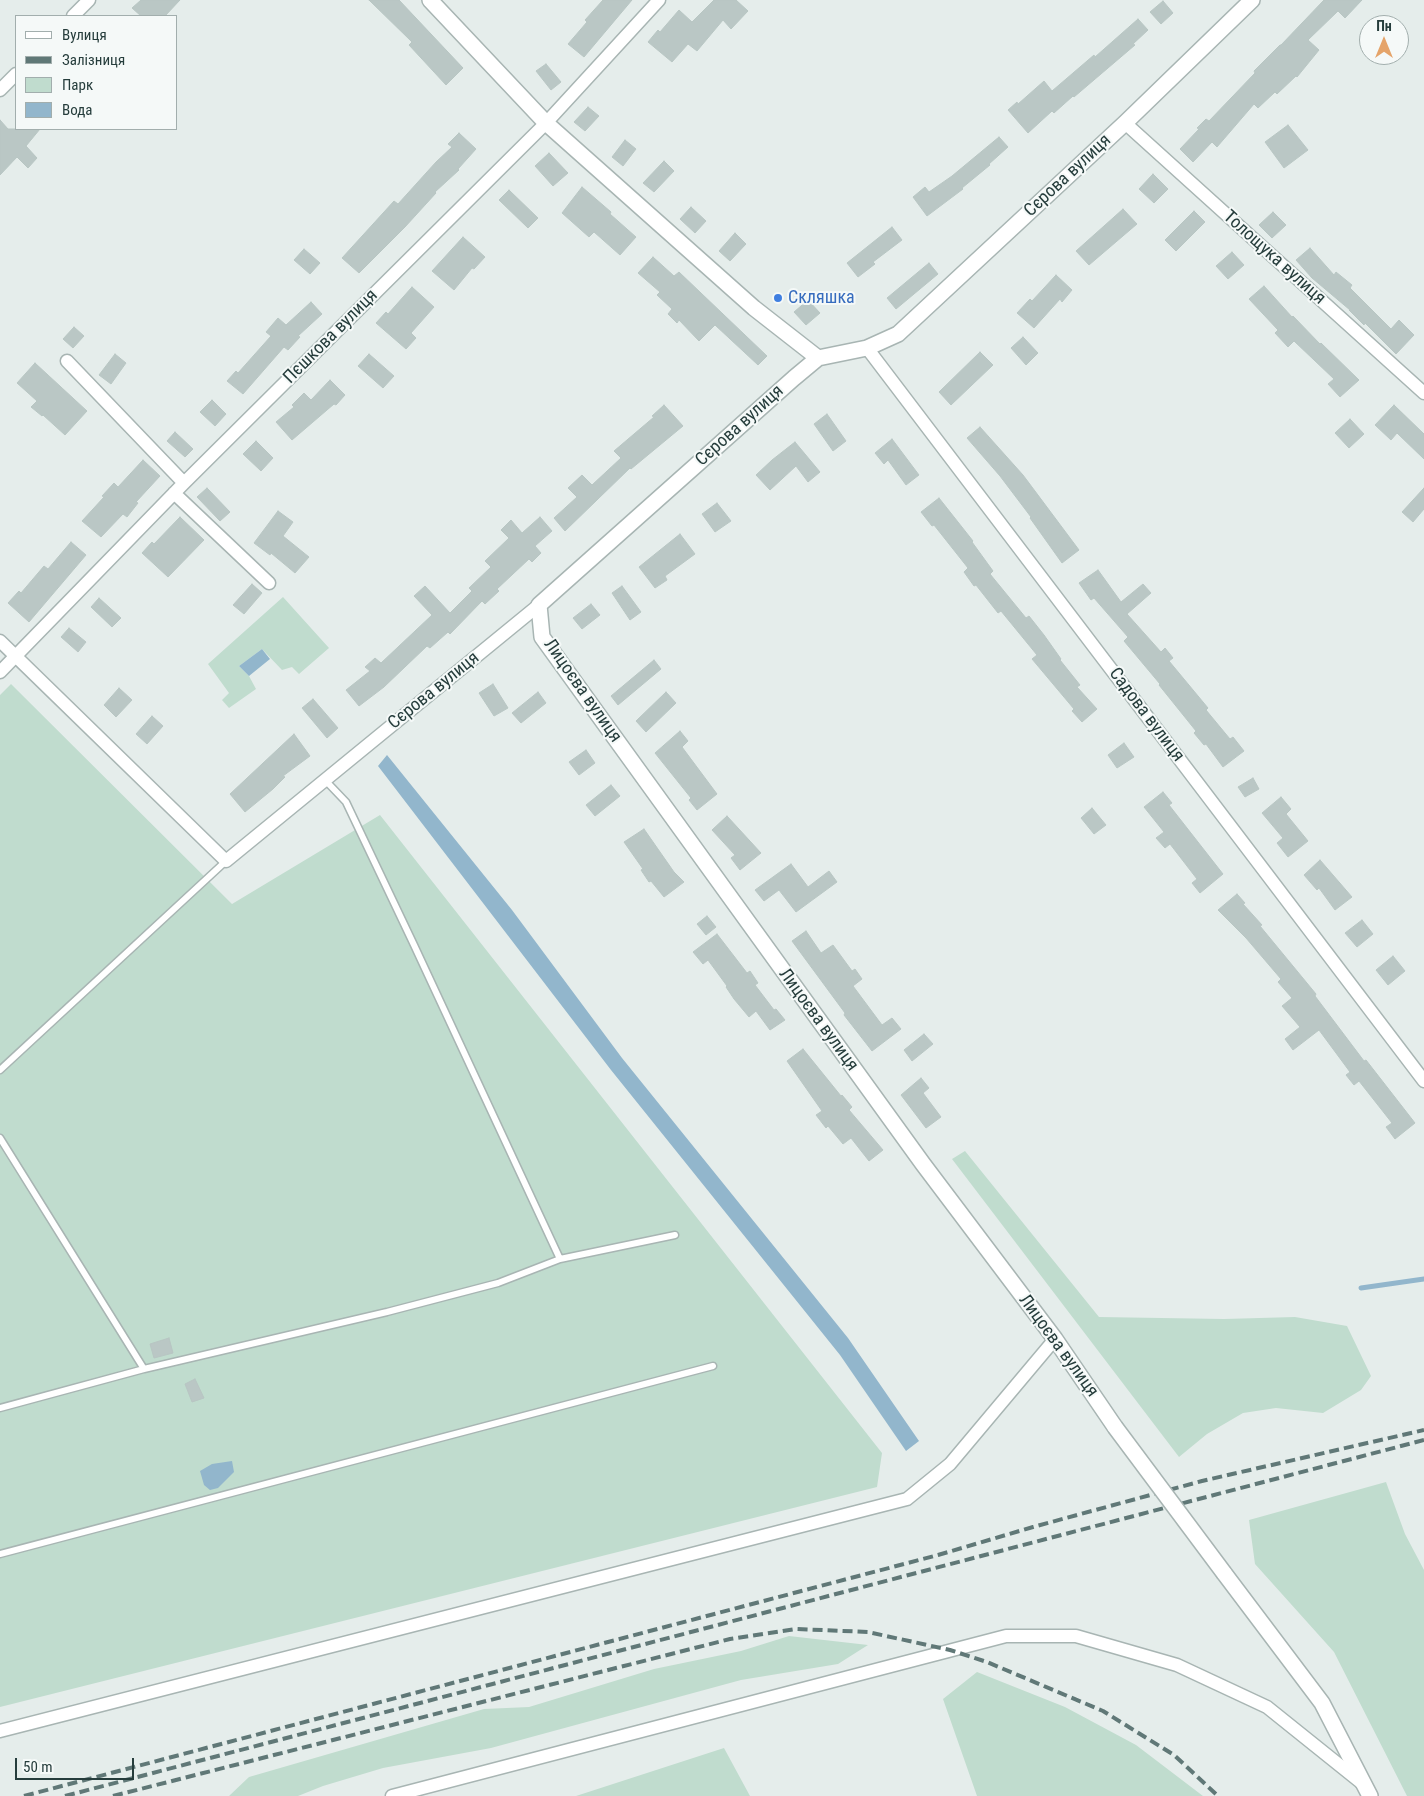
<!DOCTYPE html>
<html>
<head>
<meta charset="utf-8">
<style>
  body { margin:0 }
  #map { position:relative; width:1424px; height:1796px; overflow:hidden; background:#e5edeb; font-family:"Roboto Condensed",sans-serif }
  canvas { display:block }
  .legend { position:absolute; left:15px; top:15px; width:162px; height:115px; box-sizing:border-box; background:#f5f9f8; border:1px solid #a2aead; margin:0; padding:6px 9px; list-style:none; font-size:15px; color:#263d3c }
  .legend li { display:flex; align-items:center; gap:10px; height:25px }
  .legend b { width:25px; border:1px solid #a2aead }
  .north { position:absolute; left:1359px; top:15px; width:50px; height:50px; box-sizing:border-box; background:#f5f9f8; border:1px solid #a2aead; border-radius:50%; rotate:0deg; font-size:14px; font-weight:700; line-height:20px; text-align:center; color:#263d3c }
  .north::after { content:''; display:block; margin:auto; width:18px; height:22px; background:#e5a46a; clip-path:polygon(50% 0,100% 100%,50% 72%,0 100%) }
  .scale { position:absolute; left:15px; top:1758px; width:119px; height:22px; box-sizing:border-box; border:2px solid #263d3c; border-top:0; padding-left:6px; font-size:15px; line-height:18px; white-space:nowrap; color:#263d3c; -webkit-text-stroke:4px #f5f9f8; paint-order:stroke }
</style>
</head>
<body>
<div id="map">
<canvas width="1424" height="1796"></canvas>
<ul class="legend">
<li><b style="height:6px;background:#fff"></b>Вулиця</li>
<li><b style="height:6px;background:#607877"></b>Залізниця</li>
<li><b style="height:14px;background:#c0dcce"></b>Парк</li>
<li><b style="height:14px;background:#92b6cc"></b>Вода</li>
</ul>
<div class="north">Пн</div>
<div class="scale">50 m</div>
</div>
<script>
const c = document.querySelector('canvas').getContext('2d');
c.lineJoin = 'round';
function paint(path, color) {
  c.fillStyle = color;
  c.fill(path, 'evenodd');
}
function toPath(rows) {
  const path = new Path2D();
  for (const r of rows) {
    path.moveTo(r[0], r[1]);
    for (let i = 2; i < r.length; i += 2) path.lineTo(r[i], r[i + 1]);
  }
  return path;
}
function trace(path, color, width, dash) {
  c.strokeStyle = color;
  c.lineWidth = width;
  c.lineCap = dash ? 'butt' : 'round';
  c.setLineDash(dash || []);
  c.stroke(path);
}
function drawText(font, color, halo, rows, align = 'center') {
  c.font = font + ' "Roboto Condensed",sans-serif';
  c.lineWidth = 4;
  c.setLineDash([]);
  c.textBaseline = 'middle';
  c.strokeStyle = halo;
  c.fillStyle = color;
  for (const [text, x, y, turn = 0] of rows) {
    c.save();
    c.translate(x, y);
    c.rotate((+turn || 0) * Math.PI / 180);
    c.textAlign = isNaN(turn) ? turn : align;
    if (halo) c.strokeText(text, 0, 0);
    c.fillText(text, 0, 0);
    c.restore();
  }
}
paint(toPath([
  [283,597,329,648,299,674,292,667,282,670,262,649,239,666,249,676,256,689,229,708,222,700,229,693,208,664],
  [11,684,232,904,380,815,882,1453,877,1487,0,1707,0,695],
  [965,1151,1099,1317,1224,1319,1295,1317,1347,1326,1371,1376,1361,1390,1323,1413,1276,1408,1243,1413,1207,1434,1179,1457,952,1159],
  [1386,1482,1405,1534,1424,1570,1424,1796,1407,1796,1334,1652,1255,1564,1249,1520],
  [789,1636,868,1645,838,1664,741,1680,491,1748,383,1768,323,1786,298,1796,229,1796,249,1777,484,1709,529,1707,654,1669,741,1651],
  [977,1672,1065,1707,1136,1745,1203,1796,977,1796,943,1699],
  [724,1748,750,1796,576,1796]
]), '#c0dcce');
paint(toPath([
  [262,649,270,659,249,676,239,666],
  [387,755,512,910,622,1058,848,1338,919,1441,906,1451,840,1355,611,1070,378,766],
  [232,1461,234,1472,218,1488,210,1490,204,1485,200,1471,212,1464]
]), '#92b6cc');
trace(toPath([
  [1361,1288,1424,1279]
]), '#92b6cc', 5);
const building = toPath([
  [141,0,180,0,165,16,141,16,132,8,141,0],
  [369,0,399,0,463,68,446,85,409,45,412,42,369,0],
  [603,0,632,0,584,57,568,44,587,22,585,20,603,0],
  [714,0,736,0,748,11,731,29,723,20,697,51,688,44,672,62,648,42,658,30,660,32,679,10,692,22,714,0],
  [1324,0,1362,0,1345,18,1338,11,1308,40,1319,50,1297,77,1296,76,1277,94,1275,92,1258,108,1254,104,1217,147,1212,142,1193,162,1180,149,1199,129,1197,128,1206,119,1209,121,1255,73,1254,71,1280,45,1281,45,1324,0],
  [1163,1,1173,13,1161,24,1150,12,1163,1],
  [1138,19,1148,30,1133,44,1135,45,1074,97,1073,96,1054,113,1052,111,1028,133,1008,110,1017,102,1018,104,1044,81,1052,91,1094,55,1095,57,1138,19],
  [546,64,561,82,551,90,536,71,546,64],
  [588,107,599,116,585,131,574,122,588,107],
  [0,120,8,129,40,129,26,146,37,158,28,168,17,157,0,175,0,120],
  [1288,125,1308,150,1284,168,1265,142,1288,125],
  [459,133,476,149,458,169,459,170,435,192,436,193,405,227,359,273,342,258,394,201,398,204,436,162,452,147,448,144,459,133],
  [999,137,1008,147,989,164,990,165,962,188,963,189,927,216,913,197,925,187,929,192,952,176,999,137],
  [625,140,636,149,623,166,612,157,625,140],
  [549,153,568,173,553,186,535,166,549,153],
  [664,161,674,171,654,192,643,183,664,161],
  [1153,174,1168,189,1154,203,1139,189,1153,174],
  [582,187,611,212,610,214,636,237,620,255,594,232,589,237,562,213,582,187],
  [509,190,538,218,528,228,499,200,509,190],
  [691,207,706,221,695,233,680,219,691,207],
  [1123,209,1137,224,1089,265,1076,251,1123,209],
  [1194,211,1205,222,1176,251,1165,240,1194,211],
  [1273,212,1286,225,1272,238,1259,225,1273,212],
  [892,227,902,240,873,262,875,264,858,277,847,263,892,227],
  [735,233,746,244,730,261,719,251,735,233],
  [463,237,485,257,474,269,472,268,454,290,432,271,463,237],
  [1310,248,1334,275,1336,272,1352,285,1350,288,1391,329,1399,320,1414,335,1396,354,1365,323,1364,325,1349,310,1350,310,1312,278,1296,260,1310,248],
  [304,249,320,263,310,274,294,260,304,249],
  [1232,252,1244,265,1228,279,1216,266,1232,252],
  [653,257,674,276,679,272,767,356,758,365,715,325,699,341,679,320,677,323,668,314,672,309,657,295,660,292,638,273,653,257],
  [929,263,938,274,896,309,887,298,929,263],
  [1056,275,1072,290,1062,302,1060,299,1034,328,1017,313,1030,299,1032,301,1056,275],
  [1264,286,1292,317,1293,316,1320,344,1321,343,1359,380,1340,397,1328,384,1334,379,1294,341,1288,347,1275,333,1278,330,1249,299,1264,286],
  [412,287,434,307,411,333,416,338,406,349,376,323,386,312,388,314,412,287],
  [808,300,820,313,806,325,794,312,808,300],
  [311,302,322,314,298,336,300,337,288,350,284,347,243,394,227,381,236,371,238,373,271,336,266,332,278,318,286,325,311,302],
  [74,327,84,336,73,348,63,339,74,327],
  [1023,337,1038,353,1026,365,1011,348,1023,337],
  [980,352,993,365,951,405,939,392,980,352],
  [115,354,126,363,111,384,99,375,115,354],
  [369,354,394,376,383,388,358,366,369,354],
  [35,363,87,411,65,435,43,415,42,416,31,407,37,401,17,383,35,363],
  [330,380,345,395,336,405,334,404,292,440,276,422,294,407,292,405,304,393,311,400,330,380],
  [212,400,226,414,215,426,200,412,212,400],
  [664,405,683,426,631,469,630,468,565,531,554,518,577,497,568,488,582,475,592,485,621,458,614,451,654,417,652,416,664,405],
  [1394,405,1424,434,1424,459,1397,433,1391,440,1375,425,1394,405],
  [827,414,846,441,833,451,814,424,827,414],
  [1350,419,1364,434,1349,448,1335,433,1350,419],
  [980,427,1023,475,1079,550,1062,563,1030,518,1031,517,1000,476,967,438,980,427],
  [175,432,193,449,185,457,167,441,175,432],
  [892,439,919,475,906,485,888,460,884,464,875,453,892,439],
  [256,441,273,458,261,471,243,454,256,441],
  [795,442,820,472,808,482,796,466,770,490,756,475,772,460,795,442],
  [143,460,160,476,136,502,138,503,127,517,123,514,101,537,82,521,104,497,102,496,114,483,118,487,143,460],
  [207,488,230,512,220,521,197,497,207,488],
  [1424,488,1424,509,1413,522,1402,512,1424,488],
  [939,498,973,541,972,542,993,571,990,574,1026,618,1029,616,1044,635,1061,659,1060,660,1080,685,1077,687,1097,709,1082,722,1072,711,1074,709,1032,659,1037,655,1001,611,998,613,976,585,974,586,964,572,968,568,934,525,932,526,921,512,939,498],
  [717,503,731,521,715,532,702,514,717,503],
  [278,511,293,522,283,536,309,557,295,573,271,553,270,555,254,543,278,511],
  [180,517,204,540,168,577,142,553,152,542,154,544,180,517],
  [540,517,552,531,535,546,541,553,532,562,529,559,497,589,499,591,485,604,482,601,450,634,448,632,430,648,427,646,384,687,359,706,346,690,370,671,365,667,375,658,381,663,432,615,414,596,425,586,450,613,472,591,469,588,491,567,485,561,509,538,501,530,511,520,522,533,540,517],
  [680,534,695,554,665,576,667,580,655,588,639,567,680,534],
  [71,542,86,555,29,622,8,603,19,591,21,593,44,566,48,569,71,542],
  [1098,570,1121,602,1143,584,1151,593,1127,614,1161,652,1165,648,1173,658,1169,661,1208,708,1206,710,1230,739,1233,737,1244,751,1223,767,1206,744,1204,745,1194,733,1196,731,1159,685,1160,684,1124,641,1128,637,1094,598,1091,600,1079,583,1098,570],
  [252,584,262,593,244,614,233,605,252,584],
  [622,586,641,612,630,620,612,593,622,586],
  [99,598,121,618,112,627,91,607,99,598],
  [591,604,600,615,582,629,573,618,591,604],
  [69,628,86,642,78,652,61,637,69,628],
  [654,660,661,669,618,705,611,696,654,660],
  [493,684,508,708,494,716,479,693,493,684],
  [119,688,132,700,116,717,104,705,119,688],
  [538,692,546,703,521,723,512,713,538,692],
  [666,692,676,703,646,732,636,721,666,692],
  [313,699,338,728,327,738,302,708,313,699],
  [152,716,163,726,147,744,136,734,152,716],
  [680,731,688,741,682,747,717,794,697,810,689,800,691,798,655,753,680,731],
  [294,734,310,756,283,776,285,777,273,789,245,812,230,794,294,734],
  [1124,743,1134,757,1117,768,1108,755,1124,743],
  [586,750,595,763,579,775,569,762,586,750],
  [1253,778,1259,789,1245,797,1238,787,1253,778],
  [611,785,620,796,595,816,586,805,611,785],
  [1163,792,1172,803,1169,805,1223,874,1200,893,1192,883,1197,879,1170,844,1165,848,1156,838,1164,832,1144,807,1163,792],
  [1281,797,1291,809,1286,814,1308,841,1288,857,1277,843,1283,838,1262,813,1281,797],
  [1092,808,1106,825,1094,834,1081,818,1092,808],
  [727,816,761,853,740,870,731,858,735,855,712,830,727,816],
  [644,829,674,872,684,882,664,897,651,881,649,882,641,870,643,869,624,842,644,829],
  [1320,860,1352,897,1335,910,1319,888,1317,890,1304,875,1320,860],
  [791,864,808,887,829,871,837,882,796,912,779,890,764,901,755,890,791,864],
  [1237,894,1245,903,1243,904,1262,925,1260,926,1316,994,1315,996,1364,1061,1366,1060,1415,1123,1395,1139,1386,1127,1392,1123,1359,1081,1354,1085,1346,1075,1350,1072,1319,1030,1293,1050,1285,1039,1300,1027,1282,1006,1292,998,1278,982,1281,979,1246,938,1218,910,1237,894],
  [707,916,716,927,706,935,697,924,707,916],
  [1362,920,1373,934,1357,947,1345,933,1362,920],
  [806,931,821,953,833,945,852,971,855,969,862,979,853,986,882,1025,892,1018,901,1029,872,1051,844,1015,845,1013,792,941,806,931],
  [717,934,747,973,750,971,758,983,755,985,774,1010,776,1009,785,1020,770,1030,756,1011,749,1017,734,999,726,987,727,986,708,960,703,964,693,952,717,934],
  [1393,956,1405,971,1388,985,1376,970,1393,956],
  [924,1034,933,1044,912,1061,904,1050,924,1034],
  [803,1049,841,1096,842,1095,852,1107,849,1110,883,1150,869,1161,851,1138,843,1144,828,1126,826,1128,816,1115,822,1111,787,1061,803,1049],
  [921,1078,929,1088,923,1093,941,1117,926,1128,901,1095,921,1078],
  [169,1338,173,1353,154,1358,150,1344,169,1338],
  [195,1379,204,1398,192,1402,185,1384,195,1379]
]);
paint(building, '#bac7c5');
trace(building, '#b8c6c3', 1);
const service = toPath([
  [325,780,346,802,414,945,560,1259],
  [0,1070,226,861],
  [0,1138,144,1369],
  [0,1408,144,1369,387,1312,498,1283,560,1259,675,1235],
  [0,1554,713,1366]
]);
const minor = toPath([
  [73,16,89,0],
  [0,90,16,74],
  [1125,123,1424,393],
  [867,348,1424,1081],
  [67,361,184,483],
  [174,493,269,583],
  [0,641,226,861,539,605],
  [0,672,184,483,546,123,659,0],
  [0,1731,907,1499,950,1464,1055,1339],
  [392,1796,1006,1636,1076,1636,1177,1665,1267,1707,1363,1784]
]);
const tertiary = toPath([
  [430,0,546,123,754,308,818,358],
  [1115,1427,1055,1339,923,1164,542,637,539,605,794,378,818,358,867,348,898,334,1125,123,1252,0],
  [1224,1573,1322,1703,1370,1796]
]);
trace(service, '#a8b5b3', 9);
trace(minor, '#a8b5b3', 15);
trace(tertiary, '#a8b5b3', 18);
trace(service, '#fff', 6);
trace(minor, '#fff', 12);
trace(tertiary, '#fff', 15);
trace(toPath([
  [24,1796,938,1555,1033,1527,1202,1481,1424,1430],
  [65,1796,1424,1440],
  [113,1796,730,1639,796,1629,868,1632,950,1650,987,1662,1103,1711,1174,1755,1218,1796]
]), '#607877', 4, [10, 5]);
const tertiaryBridge = toPath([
  [1115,1427,1224,1573]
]);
trace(tertiaryBridge, '#a8b5b3', 18, []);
trace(tertiaryBridge, '#fff', 15);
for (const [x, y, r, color] of [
  [778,298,5,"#3f7fe0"]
]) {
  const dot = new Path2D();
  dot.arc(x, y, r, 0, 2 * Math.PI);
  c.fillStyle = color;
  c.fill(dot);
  trace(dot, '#f5f9f8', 2);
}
drawText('18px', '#263d3c', '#f5f9f8', [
  ["Сєрова вулиця",1068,176,-43],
  ["Толощука вулиця",1274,258,42],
  ["Пєшкова вулиця",331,337,-45],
  ["Сєрова вулиця",740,426,-42],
  ["Сєрова вулиця",434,691,-39],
  ["Лицоєва вулиця",582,691,55],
  ["Садова вулиця",1146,715,53],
  ["Лицоєва вулиця",818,1020,54],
  ["Лицоєва вулиця",1058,1346,54]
]);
drawText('18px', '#366cbe', '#f5f9f8', [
  ["Скляшка",788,298]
], 'left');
</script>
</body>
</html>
